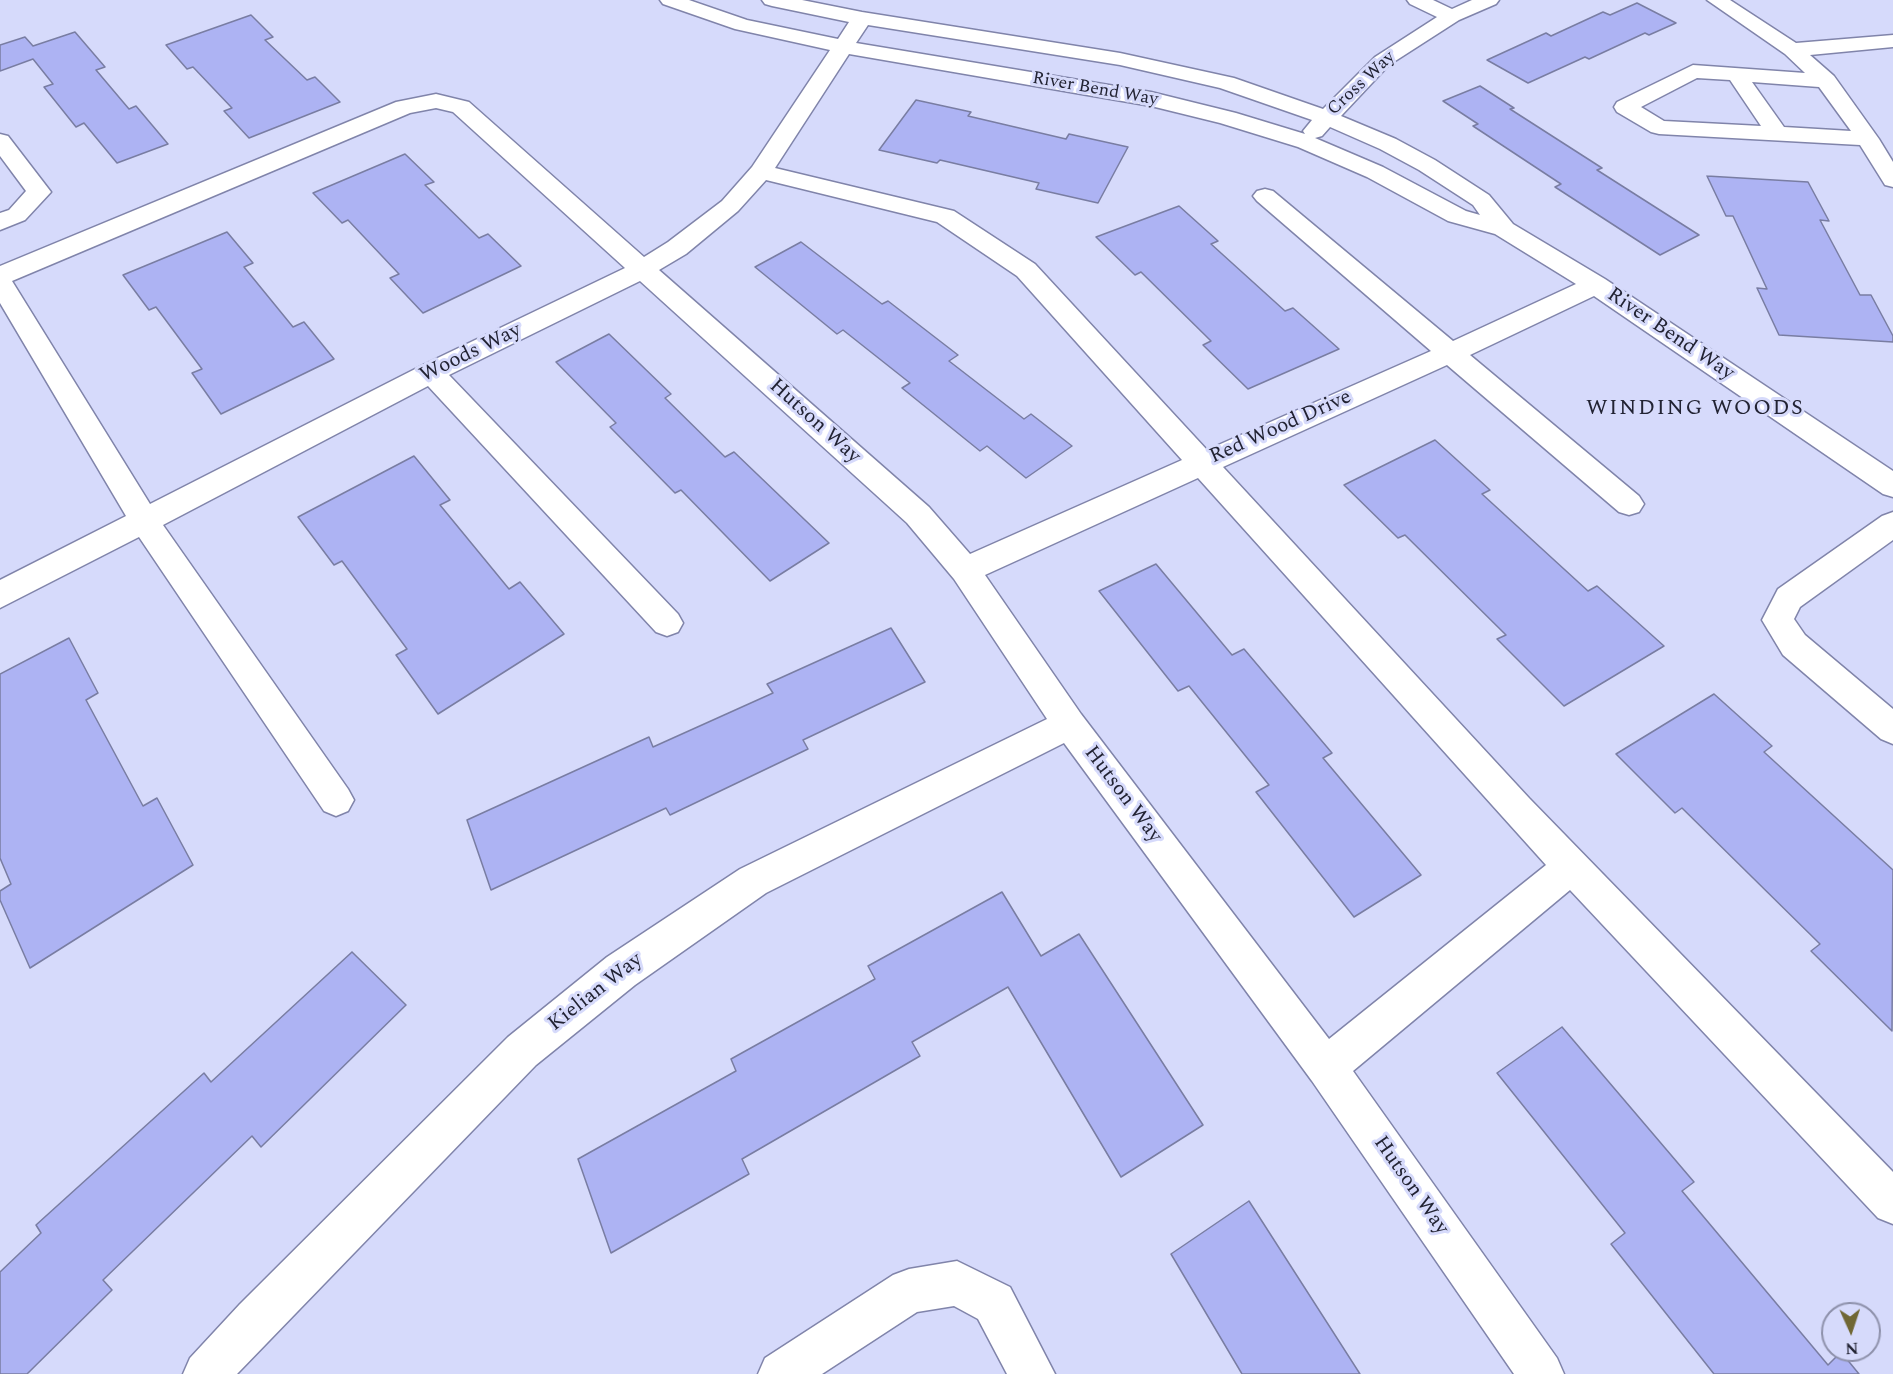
<!DOCTYPE html>
<html>
<head>
<meta charset="utf-8">
<style>
  body { margin:0 }
  #map { position:relative; width:1893px; height:1374px; overflow:hidden; background:#d6dafb; font-family:Spectral,serif }
  canvas { display:block }
  .north { position:absolute; left:1821px; top:1302px; width:60px; height:60px; box-sizing:border-box; background:#d6dafb; border:2px solid #8e91ab; border-radius:50%; rotate:177deg; font-size:16px; font-weight:700; line-height:24px; text-align:center; color:#222333 }
  .north::after { content:''; display:block; margin:auto; width:21px; height:27px; background:#706734; clip-path:polygon(50% 0,100% 100%,50% 72%,0 100%) }
</style>
</head>
<body>
<div id="map">
<canvas width="1893" height="1374"></canvas>
<div class="north">N</div>
</div>
<script>
const c = document.querySelector('canvas').getContext('2d');
c.lineJoin = 'round';
function paint(path, color) {
  c.fillStyle = color;
  c.fill(path, 'evenodd');
}
function toPath(rows) {
  const path = new Path2D();
  for (const r of rows) {
    path.moveTo(r[0], r[1]);
    for (let i = 2; i < r.length; i += 2) path.lineTo(r[i], r[i + 1]);
  }
  return path;
}
function trace(path, color, width, dash) {
  c.strokeStyle = color;
  c.lineWidth = width;
  c.lineCap = dash ? 'butt' : 'round';
  c.setLineDash(dash || []);
  c.stroke(path);
}
function drawText(font, color, halo, rows, align = 'center') {
  c.font = font + ' Spectral,serif';
  c.lineWidth = 6;
  c.setLineDash([]);
  c.textBaseline = 'middle';
  c.strokeStyle = halo;
  c.fillStyle = color;
  for (const [text, x, y, turn = 0] of rows) {
    c.save();
    c.translate(x, y);
    c.rotate((+turn || 0) * Math.PI / 180);
    c.textAlign = isNaN(turn) ? turn : align;
    if (halo) c.strokeText(text, 0, 0);
    c.fillText(text, 0, 0);
    c.restore();
  }
}
const building = toPath([
  [1637,3,1676,23,1649,35,1645,33,1589,59,1585,57,1528,83,1487,60,1546,33,1551,36,1603,12,1610,15,1637,3],
  [251,15,273,37,265,40,307,80,315,77,340,102,249,138,224,111,232,108,193,67,187,69,166,45,251,15],
  [75,32,105,67,96,70,129,109,136,106,168,144,117,163,84,123,76,127,44,87,53,84,33,59,0,71,0,45,25,37,33,46,75,32],
  [1480,86,1514,108,1510,109,1602,168,1597,170,1699,235,1660,255,1555,187,1561,184,1473,126,1478,124,1443,101,1480,86],
  [916,100,971,112,968,116,1066,139,1069,134,1128,147,1098,203,1036,189,1039,183,940,160,937,163,879,150,916,100],
  [405,154,434,182,425,185,479,238,488,234,521,266,423,313,390,278,399,274,348,220,342,223,313,193,405,154],
  [1707,176,1808,182,1829,221,1820,220,1860,295,1871,295,1893,336,1893,342,1779,335,1757,288,1767,289,1733,216,1726,216,1707,176],
  [1179,206,1218,241,1211,244,1285,311,1293,308,1339,349,1248,389,1203,345,1211,341,1141,272,1135,275,1096,237,1179,206],
  [227,232,253,263,244,267,293,327,304,322,334,359,221,414,192,373,202,369,156,307,149,310,123,275,227,232],
  [801,242,882,304,888,301,958,355,949,361,1024,419,1031,414,1072,446,1026,478,987,446,980,451,902,388,910,383,843,330,837,334,755,267,801,242],
  [609,334,671,394,665,398,725,457,734,452,829,543,770,581,681,490,675,493,610,427,616,423,556,362,609,334],
  [1435,440,1490,490,1482,494,1588,591,1597,586,1664,646,1564,706,1497,639,1506,635,1405,535,1398,538,1344,485,1435,440],
  [414,456,450,500,440,505,509,589,520,582,564,634,438,714,396,655,407,649,342,561,334,565,298,517,414,456],
  [1156,564,1232,655,1244,649,1332,753,1323,758,1421,875,1354,917,1256,792,1269,785,1189,686,1178,691,1099,591,1156,564],
  [891,628,925,682,803,740,808,749,670,815,666,808,491,890,467,820,649,737,653,747,773,693,767,684,891,628],
  [69,638,98,693,86,700,143,806,157,798,193,865,30,968,0,900,0,891,11,884,0,858,0,674,69,638],
  [1714,694,1772,746,1764,752,1893,870,1892,1031,1811,951,1820,944,1682,808,1675,813,1616,754,1714,694],
  [1002,892,1041,956,1079,934,1203,1125,1121,1177,1008,987,912,1042,920,1056,742,1159,749,1174,611,1253,578,1159,736,1071,731,1059,875,979,868,966,1002,892],
  [352,952,406,1005,261,1147,252,1136,103,1280,112,1290,27,1374,0,1374,0,1272,41,1233,36,1225,204,1073,211,1082,352,952],
  [1562,1027,1694,1182,1682,1191,1828,1365,1841,1352,1859,1374,1714,1374,1611,1244,1625,1233,1497,1073,1562,1027],
  [1249,1201,1360,1374,1242,1374,1171,1254,1249,1201]
]);
paint(building, '#adb3f3');
trace(building, '#797da2', 1.5);
const minor = toPath([
  [660,0,689,0,747,20,838,39,849,22,772,6,765,4,762,0,802,0,862,12,1120,53,1234,78,1323,109,1375,57,1437,17,1410,4,1407,0,1433,0,1452,9,1472,0,1499,0,1496,4,1459,20,1389,65,1341,116,1396,139,1435,160,1489,195,1513,224,1605,279,1893,471,1893,497,1883,494,1594,296,1470,355,1639,496,1644,504,1639,512,1629,515,1619,512,1447,365,1223,467,1529,798,1893,1172,1893,1224,1878,1218,1570,890,1353,1071,1557,1358,1564,1374,1514,1374,1312,1081,1064,743,766,893,635,985,536,1065,237,1374,183,1374,190,1358,240,1304,508,1037,607,957,740,869,1047,719,954,579,907,523,640,281,449,375,678,614,683,623,678,632,667,636,656,632,428,386,163,525,348,789,354,800,348,811,336,816,324,811,139,537,0,608,0,580,126,516,0,303,0,266,396,102,436,94,469,102,644,257,668,242,722,201,752,167,830,50,735,29,663,4,660,0],
  [868,25,1120,65,1220,88,1312,120,1303,131,1305,134,1236,113,1151,92,856,43,868,25],
  [849,54,1151,106,1220,123,1298,147,1367,177,1448,221,1495,234,1576,284,1453,341,1273,191,1265,189,1257,191,1253,196,1257,201,1431,351,1207,450,1035,264,954,211,775,168,849,54],
  [436,108,453,112,625,268,421,366,150,504,12,281,410,113,436,108],
  [1330,127,1380,149,1419,170,1473,205,1480,215,1466,211,1383,167,1315,138,1322,136,1330,127],
  [766,180,937,222,1017,276,1182,460,970,554,929,507,659,270,686,254,738,211,766,180],
  [1198,478,1546,865,1329,1039,1081,714,985,575,1198,478],
  [1707,0,1730,0,1796,43,1893,35,1893,47,1810,55,1834,76,1879,139,1893,162,1893,187,1885,185,1860,145,1659,134,1651,132,1617,112,1614,107,1617,102,1693,65,1805,73,1785,54,1707,0],
  [1697,78,1730,80,1761,126,1664,121,1641,107,1697,78],
  [1752,82,1819,87,1851,131,1784,127,1752,82],
  [0,134,8,136,51,192,25,220,0,230,0,213,9,210,26,191,0,156,0,134],
  [1893,512,1893,540,1800,607,1794,619,1805,635,1893,709,1893,744,1881,739,1783,655,1762,620,1778,589,1882,516,1893,512],
  [957,1261,1010,1287,1055,1374,1007,1374,978,1319,954,1306,917,1312,822,1374,758,1374,765,1358,893,1275,909,1269,957,1261]
]);
trace(minor, '#8084aa', 3);
paint(minor, '#fff');
drawText('18px', '#222333', '#d6dafb', [
  ["Cross Way",1362,84,-43],
  ["River Bend Way",1095,90,10]
]);
drawText('21px', '#222333', '#d6dafb', [
  ["River Bend Way",1670,335,34],
  ["Woods Way",471,354,-26],
  ["Hutson Way",814,422,42],
  ["Red Wood Drive",1281,428,-24],
  ["Hutson Way",1122,795,53],
  ["Kielian Way",596,993,-38],
  ["Hutson Way",1410,1186,55]
]);
c.letterSpacing = '1.5px';
drawText('22px', '#222333', '#d6dafb', [
  ["WINDING WOODS",1695,410]
]);
c.letterSpacing = '0px';
</script>
</body>
</html>
